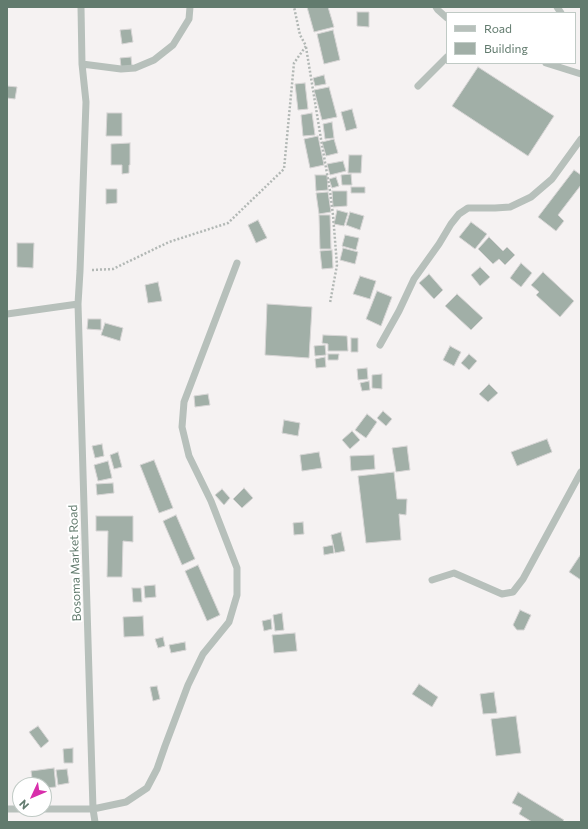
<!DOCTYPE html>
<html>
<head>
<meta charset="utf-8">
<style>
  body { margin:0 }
  #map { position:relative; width:588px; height:829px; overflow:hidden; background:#f5f2f2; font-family:Commissioner,sans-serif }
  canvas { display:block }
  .frame { position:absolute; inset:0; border:8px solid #627b6e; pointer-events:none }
  .legend { position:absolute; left:446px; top:12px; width:130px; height:52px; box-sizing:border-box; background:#fff; border:1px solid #c0cac5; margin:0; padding:5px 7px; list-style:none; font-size:12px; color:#627b6e }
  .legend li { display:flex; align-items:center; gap:8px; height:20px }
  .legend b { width:20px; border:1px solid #c0cac5 }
  .north { position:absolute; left:12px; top:777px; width:40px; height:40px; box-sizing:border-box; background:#fff; border:1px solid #c0cac5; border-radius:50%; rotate:226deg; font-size:11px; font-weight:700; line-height:16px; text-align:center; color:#627b6e }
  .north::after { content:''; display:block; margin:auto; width:14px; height:18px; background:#d82eab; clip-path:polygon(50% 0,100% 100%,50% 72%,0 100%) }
</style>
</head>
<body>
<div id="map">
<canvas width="588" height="829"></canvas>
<div class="frame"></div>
<ul class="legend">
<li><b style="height:5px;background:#b7c0bb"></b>Road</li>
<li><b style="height:11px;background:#a1afa7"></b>Building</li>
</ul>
<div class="north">N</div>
</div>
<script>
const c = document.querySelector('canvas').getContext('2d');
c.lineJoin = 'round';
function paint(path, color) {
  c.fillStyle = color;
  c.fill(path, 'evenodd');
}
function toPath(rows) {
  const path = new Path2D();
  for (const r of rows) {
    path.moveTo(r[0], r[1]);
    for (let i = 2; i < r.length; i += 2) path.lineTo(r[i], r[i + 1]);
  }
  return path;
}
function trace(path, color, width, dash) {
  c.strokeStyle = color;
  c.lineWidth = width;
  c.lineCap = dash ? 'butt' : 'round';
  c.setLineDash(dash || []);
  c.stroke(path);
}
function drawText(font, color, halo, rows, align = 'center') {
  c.font = font + ' Commissioner,sans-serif';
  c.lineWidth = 4;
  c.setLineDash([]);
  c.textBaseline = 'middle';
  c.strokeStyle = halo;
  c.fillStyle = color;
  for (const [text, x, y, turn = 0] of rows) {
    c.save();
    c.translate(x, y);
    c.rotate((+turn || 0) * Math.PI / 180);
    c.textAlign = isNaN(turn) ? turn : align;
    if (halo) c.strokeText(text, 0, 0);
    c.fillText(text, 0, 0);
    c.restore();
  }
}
const building = toPath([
  [307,7,328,7,334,27,314,32,307,7],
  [357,12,369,12,369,27,357,26,357,12],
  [131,29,133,42,122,44,120,30,131,29],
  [333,30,340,60,324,64,317,34,333,30],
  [131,57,132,67,121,67,120,58,131,57],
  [478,67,554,116,528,156,452,106,478,67],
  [324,75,326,84,315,86,313,78,324,75],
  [305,83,308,109,298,110,295,84,305,83],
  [7,86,17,87,15,99,7,98,7,86],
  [329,87,337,117,322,120,314,90,329,87],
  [352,109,357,128,346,131,341,112,352,109],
  [107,113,122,113,122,136,106,136,107,113],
  [312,113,315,135,303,136,301,115,312,113],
  [332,122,334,138,325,139,323,124,332,122],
  [318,136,324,165,310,168,304,139,318,136],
  [334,139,338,153,326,156,322,142,334,139],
  [130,143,130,165,129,165,129,173,122,174,122,165,111,165,111,144,130,143],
  [349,155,362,155,361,173,348,173,349,155],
  [343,161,346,171,330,175,327,164,343,161],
  [574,170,581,175,581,185,558,215,564,221,556,231,538,217,574,170],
  [351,174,352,185,342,185,341,175,351,174],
  [315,175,327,175,328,190,316,191,315,175],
  [336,177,339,186,332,188,329,179,336,177],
  [351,187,365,187,365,193,351,193,351,187],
  [106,189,117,189,117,203,106,204,106,189],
  [332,191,347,191,347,206,333,207,332,191],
  [328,192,331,212,319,214,316,193,328,192],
  [337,210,348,213,344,226,334,224,337,210],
  [350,212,364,216,360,230,346,225,350,212],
  [319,215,330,215,331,249,320,249,319,215],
  [258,220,267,238,256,243,248,225,258,220],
  [471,222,487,234,475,249,459,237,471,222],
  [345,235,359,238,356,250,342,246,345,235],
  [489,237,503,251,507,247,515,255,505,265,499,259,493,264,478,249,489,237],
  [17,243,34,243,33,268,17,267,17,243],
  [343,248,358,252,355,264,340,260,343,248],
  [332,250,333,268,322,269,320,251,332,250],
  [521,263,532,273,521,287,510,278,521,263],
  [480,267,490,277,480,286,471,275,480,267],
  [543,272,574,301,560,317,536,295,539,292,531,285,543,272],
  [429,274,443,290,434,299,419,283,429,274],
  [360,276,376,281,370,299,353,294,360,276],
  [158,282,162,301,148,303,145,285,158,282],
  [377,291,392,297,381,326,366,319,377,291],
  [457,294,483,318,471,330,445,306,457,294],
  [267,304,312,307,309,358,265,355,267,304],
  [88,319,101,319,101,330,87,329,88,319],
  [105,323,123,328,120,341,101,335,105,323],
  [323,335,347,336,348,351,328,351,328,344,322,343,323,335],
  [351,338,358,338,358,352,351,352,351,338],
  [325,345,326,355,315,356,314,346,325,345],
  [450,346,461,352,454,366,443,360,450,346],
  [328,354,339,354,338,360,328,360,328,354],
  [469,354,477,361,469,370,461,363,469,354],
  [325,357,326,367,316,368,315,359,325,357],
  [367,368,368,379,358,380,357,369,367,368],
  [382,374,382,389,372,388,372,375,382,374],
  [369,381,370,390,362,391,360,383,369,381],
  [489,384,498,393,488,402,479,394,489,384],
  [208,394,210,405,195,407,194,396,208,394],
  [383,411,392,419,386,426,377,418,383,411],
  [367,414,377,422,366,438,355,430,367,414],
  [284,420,300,423,298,436,282,433,284,420],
  [352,431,360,440,350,449,342,440,352,431],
  [547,439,552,452,517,466,511,452,547,439],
  [102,444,104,456,95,458,92,446,102,444],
  [407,446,410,470,396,472,392,448,407,446],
  [118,452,122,467,114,469,110,455,118,452],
  [319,452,322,468,302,471,300,455,319,452],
  [374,455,375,469,351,471,350,456,374,455],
  [154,460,173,508,159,513,140,465,154,460],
  [108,461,112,478,98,481,94,465,108,461],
  [394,472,397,499,407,499,406,515,399,514,401,540,366,543,358,476,394,472],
  [113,483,114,493,97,495,96,484,113,483],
  [244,488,253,498,242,508,233,499,244,488],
  [222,489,230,498,224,505,215,495,222,489],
  [176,515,195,559,182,565,163,521,176,515],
  [96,516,133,516,133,542,123,541,122,577,107,577,108,531,96,531,96,516],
  [303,522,304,534,294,535,293,523,303,522],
  [341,532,345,551,335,553,331,535,341,532],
  [333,545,334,553,324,555,323,547,333,545],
  [581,554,581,580,569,572,581,554],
  [198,565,220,615,207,621,185,571,198,565],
  [155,585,156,597,145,598,144,586,155,585],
  [132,588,141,588,142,602,133,602,132,588],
  [520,610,531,615,524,630,517,630,513,625,520,610],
  [282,613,284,630,275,631,273,615,282,613],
  [143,616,144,636,124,637,123,617,143,616],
  [271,619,272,629,264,631,262,621,271,619],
  [295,633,297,651,274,653,272,635,295,633],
  [163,637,165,646,158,648,155,639,163,637],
  [185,642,186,650,171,653,169,645,185,642],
  [419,684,438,697,432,707,412,694,419,684],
  [157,686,160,699,153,701,150,687,157,686],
  [494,692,497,713,483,714,480,694,494,692],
  [516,716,521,753,496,756,491,719,516,716],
  [38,726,49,741,41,748,29,732,38,726],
  [73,748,73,763,64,763,63,749,73,748],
  [54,768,56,787,44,788,44,785,33,785,31,771,54,768],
  [67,769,69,783,58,785,56,770,67,769],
  [518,792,564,820,562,822,532,822,519,814,522,808,512,803,518,792]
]);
paint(building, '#a1afa7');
trace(building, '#d6d4d4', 1);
trace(toPath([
  [306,47,321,139,330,191,333,215,337,265,330,303],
  [92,270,113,269,169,242,228,223,284,169,294,63,306,46,300,35,294,7]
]), '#b2b8b5', 2.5, [2, 2]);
trace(toPath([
  [81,7,82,64,86,102,80,271,78,304,93,809,95,822],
  [436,7,438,10,447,18],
  [557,7,561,13],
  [546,63,581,74],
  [82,64,121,69,135,68,154,60,173,45,189,19,190,7],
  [418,86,447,57],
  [7,314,78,304],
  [380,345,399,311,414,279,439,244,451,224,459,214,468,208,495,208,510,207,531,197,552,179,581,139],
  [432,580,454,573,502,594,513,592,523,579,581,472],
  [7,809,93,809,126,802,147,788,157,769,165,746,188,685,203,654,229,622,237,595,237,568,211,501,189,456,182,427,184,402,237,263]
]), '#b7c0bb', 7);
drawText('12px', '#627b6e', '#fff', [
  ["Bosoma Market Road",75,563,-92]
]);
</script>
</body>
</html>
